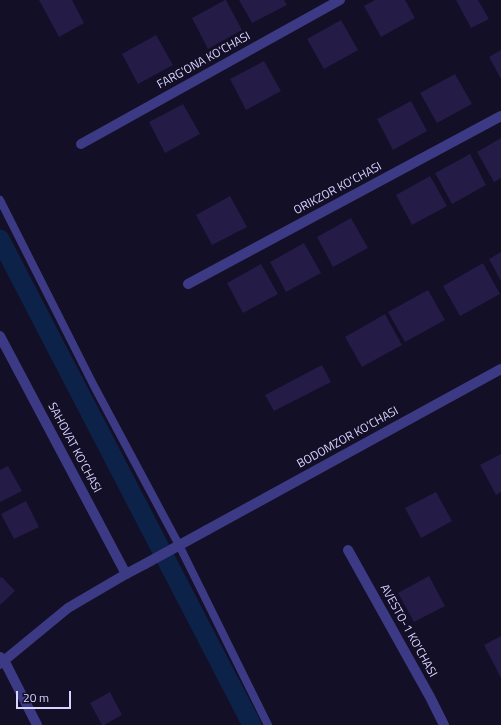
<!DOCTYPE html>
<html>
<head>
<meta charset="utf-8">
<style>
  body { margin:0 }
  #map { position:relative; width:501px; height:725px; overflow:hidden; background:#130f26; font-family:"Titillium Web",sans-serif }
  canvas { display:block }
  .scale { position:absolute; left:16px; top:691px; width:55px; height:18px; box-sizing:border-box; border:2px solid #d9d4ff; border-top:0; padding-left:5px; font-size:12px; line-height:14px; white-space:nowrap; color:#d9d4ff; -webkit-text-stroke:3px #130f26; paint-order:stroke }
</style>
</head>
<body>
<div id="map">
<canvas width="501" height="725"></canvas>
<div class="scale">20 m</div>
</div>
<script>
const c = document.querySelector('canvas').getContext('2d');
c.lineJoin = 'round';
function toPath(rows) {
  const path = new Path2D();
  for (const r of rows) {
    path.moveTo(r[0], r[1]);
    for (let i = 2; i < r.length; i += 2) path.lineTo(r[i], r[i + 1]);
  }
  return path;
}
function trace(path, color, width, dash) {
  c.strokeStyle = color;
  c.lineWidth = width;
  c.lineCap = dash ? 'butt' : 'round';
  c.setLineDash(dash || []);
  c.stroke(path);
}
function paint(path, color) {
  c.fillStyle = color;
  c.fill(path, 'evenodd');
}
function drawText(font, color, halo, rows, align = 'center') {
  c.font = font + ' "Titillium Web",sans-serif';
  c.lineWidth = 3;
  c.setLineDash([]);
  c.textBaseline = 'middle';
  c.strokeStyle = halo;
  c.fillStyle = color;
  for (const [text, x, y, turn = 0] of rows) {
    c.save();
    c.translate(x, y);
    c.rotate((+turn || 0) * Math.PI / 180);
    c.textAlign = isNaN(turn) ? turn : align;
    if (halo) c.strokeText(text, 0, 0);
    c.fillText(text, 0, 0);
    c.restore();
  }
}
trace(toPath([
  [0,239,252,725]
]), '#0c2248', 19);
paint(toPath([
  [39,0,72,0,84,23,59,37],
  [225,0,226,0,242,30,208,49,192,18],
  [239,0,284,0,287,5,252,23],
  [375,0,405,0,415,18,381,37,364,6],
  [456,0,478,0,489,19,471,28],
  [341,20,358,50,324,69,307,39],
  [156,35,173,65,138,84,122,54],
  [501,50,501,79,489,57],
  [264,61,281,91,246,110,230,79],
  [455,74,472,104,437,123,420,93],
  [411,101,427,131,393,150,377,119],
  [183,104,200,134,165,153,149,122],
  [501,138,501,178,494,182,477,152],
  [470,154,486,185,452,204,435,173],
  [430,176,447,206,412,225,396,195],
  [230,196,247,227,212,245,196,215],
  [351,218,368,248,333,267,317,237],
  [304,243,321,273,286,292,270,262],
  [501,252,501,281,489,259],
  [483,263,500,294,460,316,443,286],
  [261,264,278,294,243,313,227,283],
  [428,290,445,320,405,342,388,312],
  [385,314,402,345,362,367,345,337],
  [322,365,331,382,274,411,265,395],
  [501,454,501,492,496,495,480,465],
  [8,466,22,491,0,502,0,470],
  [436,492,452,521,421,538,405,508],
  [26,501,39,527,14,539,1,514],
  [429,576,445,606,414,622,398,593],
  [2,577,15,591,0,605,0,578],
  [501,636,501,678,484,645],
  [110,692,122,715,104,725,102,725,90,703]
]), '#241b47');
trace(toPath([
  [0,200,94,386,179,545,268,725]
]), '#3d3a85', 8);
trace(toPath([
  [81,144,340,0],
  [188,284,501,116],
  [0,336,126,574],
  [348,550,430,697,444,725],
  [0,657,4,660,37,725]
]), '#3d3a85', 10);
trace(toPath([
  [207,530,501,369],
  [0,664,68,608,126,574,145,564]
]), '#3d3a85', 10);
trace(toPath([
  [145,564,207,530]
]), '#3d3a85', 10);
drawText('12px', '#d9d4ff', '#130f26', [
  ["FARG'ONA KO'CHASI",204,61,-29],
  ["ORIKZOR KO'CHASI",338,189,-28],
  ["BODOMZOR KO'CHASI",348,438,-29],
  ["SAHOVAT KO'CHASI",74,448,62],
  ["AVESTO-1 KO'CHASI",408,631,61]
]);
</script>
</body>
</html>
